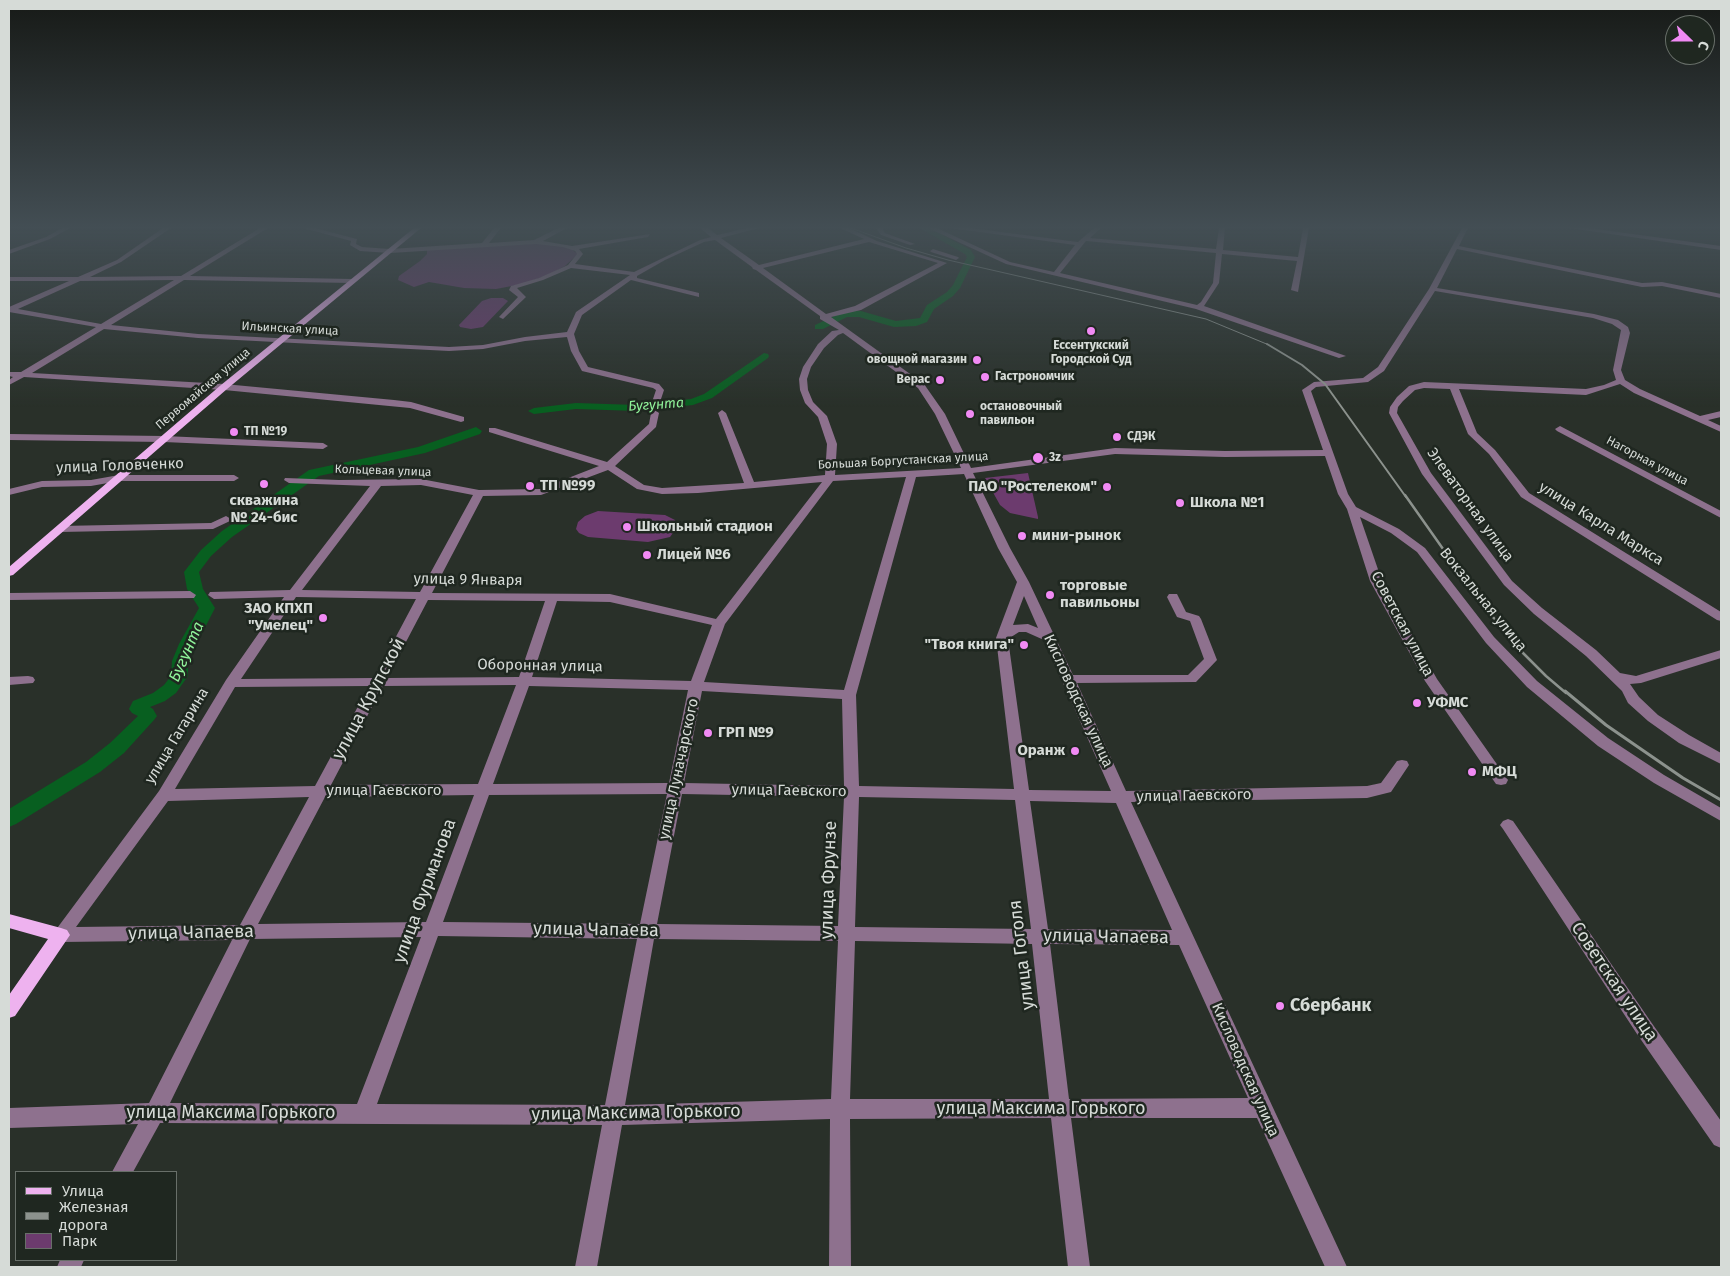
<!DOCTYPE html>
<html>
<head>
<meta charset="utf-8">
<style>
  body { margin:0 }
  #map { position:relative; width:1730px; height:1276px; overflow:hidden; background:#293029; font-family:"Fira Sans",sans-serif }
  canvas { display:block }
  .frame { position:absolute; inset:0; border:10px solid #d6dbd7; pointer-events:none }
  .legend { position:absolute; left:15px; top:1171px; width:162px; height:90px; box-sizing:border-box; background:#1f2720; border:1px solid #686f69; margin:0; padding:6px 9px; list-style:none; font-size:15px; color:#d6dbd7 }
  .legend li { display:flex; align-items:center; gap:10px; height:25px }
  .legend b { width:25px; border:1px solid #686f69 }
  .north { position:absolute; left:1665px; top:15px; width:50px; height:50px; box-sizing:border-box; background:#1f2720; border:1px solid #686f69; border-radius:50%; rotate:112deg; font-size:14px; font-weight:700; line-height:20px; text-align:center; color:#d6dbd7 }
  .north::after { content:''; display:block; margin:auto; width:18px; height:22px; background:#f18af4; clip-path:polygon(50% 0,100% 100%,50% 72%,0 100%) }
</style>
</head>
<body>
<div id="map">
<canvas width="1730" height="1276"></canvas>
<div class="frame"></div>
<ul class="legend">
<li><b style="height:6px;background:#eeb2ef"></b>Улица</li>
<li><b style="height:6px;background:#8c928d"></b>Железная дорога</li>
<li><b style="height:14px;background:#6c3b6e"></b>Парк</li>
</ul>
<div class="north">С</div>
</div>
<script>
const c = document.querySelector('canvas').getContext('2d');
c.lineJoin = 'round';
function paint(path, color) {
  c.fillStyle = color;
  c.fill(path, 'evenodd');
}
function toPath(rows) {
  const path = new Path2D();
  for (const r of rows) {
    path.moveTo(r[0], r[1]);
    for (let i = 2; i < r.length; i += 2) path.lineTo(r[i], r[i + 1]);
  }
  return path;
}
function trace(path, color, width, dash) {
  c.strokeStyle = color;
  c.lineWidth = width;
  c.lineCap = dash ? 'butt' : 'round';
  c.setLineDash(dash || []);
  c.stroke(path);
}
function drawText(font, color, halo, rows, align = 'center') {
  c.font = font + ' "Fira Sans",sans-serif';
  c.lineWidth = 5;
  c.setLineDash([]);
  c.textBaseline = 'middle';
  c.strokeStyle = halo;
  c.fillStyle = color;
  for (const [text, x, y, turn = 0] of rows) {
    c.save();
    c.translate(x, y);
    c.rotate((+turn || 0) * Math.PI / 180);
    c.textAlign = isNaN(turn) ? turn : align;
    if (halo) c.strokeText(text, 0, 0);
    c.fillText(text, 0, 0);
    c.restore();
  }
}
paint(toPath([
  [546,243,570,248,578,254,565,266,549,275,522,284,496,289,464,288,429,282,414,287,398,280,399,276,420,261,427,254,427,250],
  [491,298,503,298,508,301,483,327,471,329,460,327,459,325,482,301],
  [1028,473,1038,517,1038,519,1010,513,1000,505,985,478],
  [598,511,665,515,675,520,678,526,670,537,648,542,588,537,579,533,576,529,578,522,585,516]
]), '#6c3b6e');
paint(toPath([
  [919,228,930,228,971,250,975,257,960,288,953,296,934,309,927,322,916,326,894,327,859,317,847,317,823,329,815,329,815,325,845,311,861,311,896,321,920,318,927,305,947,292,953,285,967,257,965,254,919,228],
  [764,353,768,354,769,356,768,358,712,398,693,405,637,411,576,409,534,414,528,411,534,408,576,403,637,405,691,399,704,394,764,353],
  [476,427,482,431,480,434,425,453,319,476,232,537,211,556,199,572,203,589,215,608,188,661,188,676,176,693,165,701,150,707,153,709,157,716,154,720,124,753,100,772,16,824,9,827,9,809,86,762,110,743,138,716,132,713,129,709,133,701,153,693,164,685,171,676,172,661,179,644,199,608,187,589,184,572,201,550,222,531,309,470,418,447,476,427]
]), '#085f20');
paint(toPath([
  [62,228,70,228,50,239,9,254,9,250,46,237,62,228],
  [163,228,171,228,121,262,90,277,181,276,260,228,268,228,190,276,353,279,356,281,353,283,184,280,111,325,198,334,449,347,483,345,525,337,567,332,576,312,630,275,571,268,543,280,517,288,526,297,503,319,499,317,518,297,509,290,511,286,539,278,568,265,577,254,575,251,563,247,536,244,390,253,360,251,350,245,351,241,303,228,315,228,357,239,356,244,362,247,390,249,482,243,494,228,501,228,489,243,534,240,558,228,567,228,543,241,572,246,650,234,648,237,579,249,583,254,575,264,634,272,700,240,711,237,700,228,708,228,717,235,747,228,759,228,721,238,759,265,864,239,840,228,849,228,877,241,947,263,861,310,831,317,924,384,945,414,971,468,1115,448,1225,451,1323,450,1302,390,1314,382,1363,378,1378,367,1429,289,1462,228,1468,228,1459,246,1642,283,1662,282,1721,294,1721,298,1662,286,1642,287,1457,249,1437,288,1594,314,1618,320,1628,327,1630,333,1621,370,1625,380,1640,389,1700,416,1721,411,1721,417,1708,420,1721,426,1721,432,1634,393,1620,384,1586,395,1459,389,1477,433,1495,450,1529,493,1721,612,1721,621,1717,620,1521,497,1489,454,1468,434,1450,389,1424,388,1415,390,1403,401,1398,407,1397,413,1431,473,1512,581,1542,608,1596,650,1620,673,1636,676,1721,650,1721,658,1641,683,1630,684,1639,697,1658,715,1689,735,1721,753,1721,764,1679,743,1648,721,1628,703,1622,691,1586,656,1534,614,1504,585,1422,474,1389,413,1390,407,1397,397,1409,386,1424,382,1586,389,1604,385,1616,380,1613,370,1621,330,1612,324,1593,318,1435,291,1384,371,1368,382,1316,387,1311,391,1348,494,1356,507,1399,529,1425,548,1494,637,1537,681,1608,738,1664,775,1721,808,1721,821,1654,783,1598,746,1527,687,1486,643,1417,552,1391,533,1360,517,1382,581,1390,596,1437,679,1508,780,1506,784,1501,785,1496,784,1425,681,1370,581,1347,509,1338,494,1325,456,1225,457,1115,454,973,473,1010,548,1029,582,1073,675,1188,675,1204,659,1190,621,1177,617,1167,597,1169,594,1177,594,1186,612,1199,616,1201,619,1217,660,1196,682,1077,683,1126,791,1367,786,1381,783,1397,761,1402,760,1407,761,1409,765,1391,792,1367,798,1131,802,1347,1267,1325,1267,1257,1118,1071,1118,1090,1267,1068,1267,1051,1118,850,1119,851,1267,829,1267,830,1119,622,1125,597,1267,575,1267,602,1125,160,1123,133,1172,112,1172,138,1124,9,1128,9,1108,149,1103,232,940,61,942,55,940,52,935,159,791,226,680,284,597,214,599,208,595,210,592,290,590,370,486,289,483,284,480,285,478,339,480,421,479,479,490,540,489,599,466,489,432,489,428,495,428,607,462,649,424,651,413,655,410,659,413,656,427,615,466,644,485,662,488,744,483,718,413,722,410,726,413,754,482,825,475,827,444,818,417,805,403,800,390,799,379,803,367,818,344,832,331,839,330,820,319,820,316,756,270,753,269,752,267,715,240,704,242,665,260,637,276,637,278,699,293,699,297,631,280,582,315,574,334,579,351,588,367,659,384,664,390,661,399,657,402,653,399,656,390,653,388,582,371,571,351,567,337,525,341,483,349,449,351,198,338,104,329,32,373,224,384,394,400,411,402,464,417,464,421,461,422,410,408,224,390,24,377,9,385,9,380,13,377,9,376,9,372,21,372,96,327,9,312,9,307,69,281,9,281,9,277,78,277,117,260,163,228],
  [869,242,938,263,855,306,826,314,763,268,869,242],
  [174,280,101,324,18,309,80,281,174,280],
  [843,333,918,388,935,414,961,468,835,475,837,444,827,416,813,402,808,390,807,379,811,367,824,348,838,335,843,333],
  [608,470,637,489,662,494,698,493,822,482,716,619,610,594,432,593,483,496,541,495,608,470],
  [964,474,998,548,1017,582,996,638,1014,789,859,786,856,695,916,477,964,474],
  [906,477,844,690,704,682,725,624,833,481,906,477],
  [421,485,473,495,420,592,302,590,381,486,421,485],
  [1024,596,1038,628,1028,624,1013,625,1024,596],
  [296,597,416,599,374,678,241,679,296,597],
  [428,600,545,601,519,677,387,678,428,600],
  [557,601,610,602,712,625,691,681,532,677,557,601],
  [1019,632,1026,632,1044,640,1111,791,1029,790,1008,639,1019,632],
  [516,685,478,784,331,785,383,686,516,685],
  [369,686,315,786,175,789,235,687,369,686],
  [529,686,688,690,669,783,493,784,529,686],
  [702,691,842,699,844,786,684,783,702,691],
  [667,794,640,924,443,922,489,795,667,794],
  [682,794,844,797,838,926,657,924,682,794],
  [474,795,426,922,258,924,325,797,474,795],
  [309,797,240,925,76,927,168,801,309,797],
  [859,797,1015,800,1031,929,855,927,859,797],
  [1030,801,1116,803,1172,930,1048,929,1030,801],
  [438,936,637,939,605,1105,377,1104,438,936],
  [421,937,357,1104,170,1103,250,939,421,937],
  [654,939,838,941,831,1099,625,1105,654,939],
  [855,941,1032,944,1049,1099,850,1099,855,941],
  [1050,944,1179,945,1248,1098,1069,1099,1050,944],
  [876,228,882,228,885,233,915,244,910,245,881,235,876,228],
  [928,228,937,228,1010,262,1054,272,1075,245,950,228,971,228,1078,242,1094,228,1101,228,1090,238,1216,249,1219,228,1225,228,1223,250,1298,257,1303,228,1309,228,1298,292,1291,290,1297,261,1222,254,1219,283,1204,306,1346,356,1339,358,1196,309,1006,264,928,228],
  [1086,241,1216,253,1213,283,1201,302,1197,305,1060,273,1086,241],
  [1569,228,1589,228,1721,246,1721,250,1569,228],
  [933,249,958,257,959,258,956,260,931,252,930,251,933,249],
  [1560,426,1721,511,1721,518,1557,431,1555,429,1560,426],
  [9,434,164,436,323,443,328,446,323,449,164,442,9,440,9,434],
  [119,475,234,475,239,478,234,481,119,481,91,486,42,487,9,495,9,489,42,481,91,480,119,475],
  [226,516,231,519,230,521,213,529,60,532,55,529,60,526,211,523,226,516],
  [190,591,196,595,194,598,9,600,9,593,190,591],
  [28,676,33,677,35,680,33,683,9,685,9,677,28,676],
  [1508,819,1513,821,1651,1022,1721,1121,1721,1148,1714,1145,1637,1034,1503,829,1500,825,1503,821,1508,819],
  [60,1260,84,1260,81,1267,57,1267,60,1260]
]), '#8e718e');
paint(toPath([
  [414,228,421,228,227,389,13,575,9,576,9,567,221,385,414,228],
  [9,914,61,928,67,930,70,935,15,1016,9,1018,9,995,48,939,9,928,9,914]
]), '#eeb2ef');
trace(toPath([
  [851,228,906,248,948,260,1206,319,1269,345]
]), '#8c928d', 1);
trace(toPath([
  [1267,344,1302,365,1325,384,1406,497]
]), '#8c928d', 2);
trace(toPath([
  [1405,495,1479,600,1520,650,1546,676,1566,693]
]), '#8c928d', 2.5);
trace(toPath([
  [1565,691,1606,725,1683,778,1721,800]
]), '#8c928d', 3);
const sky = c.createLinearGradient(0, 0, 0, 407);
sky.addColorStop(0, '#171a17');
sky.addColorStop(0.56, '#434e54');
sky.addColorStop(1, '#434e5400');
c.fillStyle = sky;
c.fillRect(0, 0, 1730, 407);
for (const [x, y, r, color] of [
  [1091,331,5,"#f18af4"],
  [977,360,5,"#f18af4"],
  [985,377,5,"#f18af4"],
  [940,380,5,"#f18af4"],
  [970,414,5,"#f18af4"],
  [234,432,5,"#f18af4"],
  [1117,437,5,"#f18af4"],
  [1038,458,6,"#f18af4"],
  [264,484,5,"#f18af4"],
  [530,486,5,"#f18af4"],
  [1107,487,5,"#f18af4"],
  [1180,503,5,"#f18af4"],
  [627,527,5,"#f18af4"],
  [1022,536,5,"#f18af4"],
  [647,555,5,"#f18af4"],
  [1050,595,5,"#f18af4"],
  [323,618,5,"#f18af4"],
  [1024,645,5,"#f18af4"],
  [1417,703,5,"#f18af4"],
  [708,733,5,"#f18af4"],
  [1075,751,5,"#f18af4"],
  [1472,772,5,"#f18af4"],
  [1280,1006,5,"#f18af4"]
]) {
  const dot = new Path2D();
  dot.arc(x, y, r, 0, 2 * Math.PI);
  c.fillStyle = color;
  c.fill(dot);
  trace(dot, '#1f2720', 2);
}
drawText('12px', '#d6dbd7', '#1f2720', [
  ["Ильинская улица",290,329,3],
  ["Первомайская улица",203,389,-40],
  ["Большая Боргустанская улица",903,461,-3],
  ["Нагорная улица",1647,461,28],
  ["Кольцевая улица",383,471,2]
]);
drawText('bold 12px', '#d6dbd7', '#1f2720', [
  ["Ессентукский",1091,346,"center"],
  ["Городской Суд",1091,360,"center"],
  ["овощной магазин",967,360,"right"],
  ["Гастрономчик",995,377],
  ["Верас",930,380,"right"],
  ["остановочный",980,407],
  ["павильон",980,421],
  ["ТП №19",244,432],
  ["СДЭК",1127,437],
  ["3z",1049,458]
], 'left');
drawText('italic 14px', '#90f39a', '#1f2720', [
  ["Бугунта",656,405,-4]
]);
drawText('15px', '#d6dbd7', '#1f2720', [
  ["улица Головченко",120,466,-2],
  ["Элеваторная улица",1470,505,54],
  ["улица Карла Маркса",1601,524,32],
  ["улица 9 Января",468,580,1],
  ["Вокзальная улица",1483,600,51],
  ["Советская улица",1402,624,62],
  ["Оборонная улица",540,666,1],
  ["Кисловодская улица",1078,701,65],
  ["улица Гагарина",177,736,-59],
  ["улица Луначарского",679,769,-78],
  ["улица Гаевского",384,791],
  ["улица Гаевского",789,791,1],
  ["улица Гаевского",1194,796,-1],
  ["Кисловодская улица",1245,1070,66]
]);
drawText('bold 15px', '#d6dbd7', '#1f2720', [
  ["ТП №99",540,486],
  ["ПАО \"Ростелеком\"",1097,487,"right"],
  ["скважина",264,501,"center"],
  ["№ 24-бис",264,518,"center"],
  ["Школа №1",1190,503],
  ["Школьный стадион",637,527],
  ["мини-рынок",1032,536],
  ["Лицей №6",657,555],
  ["торговые",1060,586],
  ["павильоны",1060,603],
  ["ЗАО КПХП",313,609,"right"],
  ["\"Умелец\"",313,626,"right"],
  ["\"Твоя книга\"",1014,645,"right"],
  ["УФМС",1427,703],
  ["ГРП №9",718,733],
  ["Оранж",1065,751,"right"],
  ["МФЦ",1482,772]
], 'left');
drawText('italic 16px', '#90f39a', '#1f2720', [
  ["Бугунта",187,652,-66]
]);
drawText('18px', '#d6dbd7', '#1f2720', [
  ["улица Крупской",369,699,-62],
  ["улица Фрунзе",829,880,-88],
  ["улица Фурманова",425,891,-70],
  ["улица Чапаева",596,930,1],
  ["улица Чапаева",191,933,-1],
  ["улица Чапаева",1106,937,1],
  ["улица Гоголя",1022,955,-97],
  ["Советская улица",1614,982,56],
  ["улица Максима Горького",1041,1109],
  ["улица Максима Горького",231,1113],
  ["улица Максима Горького",636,1113,-1]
]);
drawText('bold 18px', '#d6dbd7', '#1f2720', [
  ["Сбербанк",1290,1006]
], 'left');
</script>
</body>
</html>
